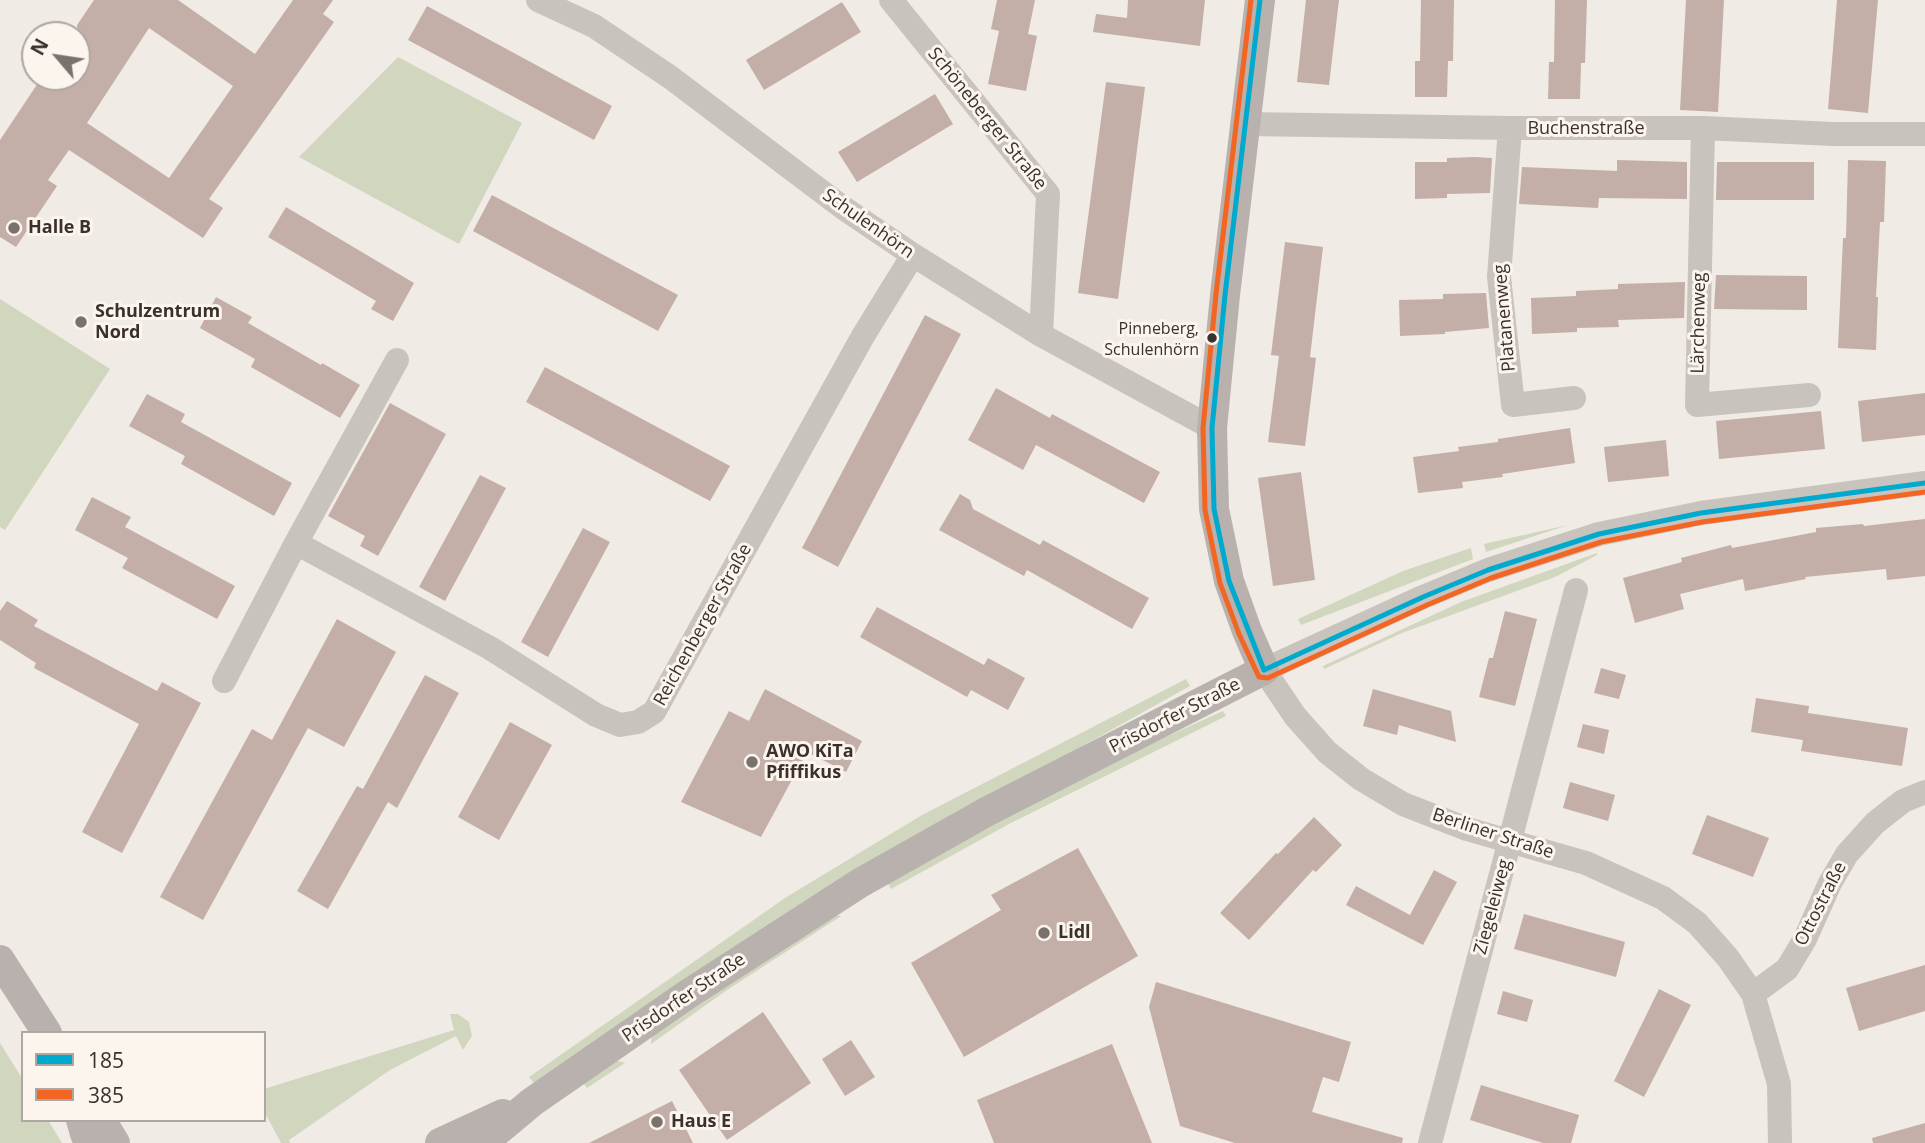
<!DOCTYPE html>
<html>
<head>
<meta charset="utf-8">
<style>
  body { margin:0 }
  #map { position:relative; width:1925px; height:1143px; overflow:hidden; background:#f0ebe5; font-family:"Open Sans",sans-serif }
  canvas { display:block }
  .legend { position:absolute; left:21px; top:1031px; width:245px; height:91px; box-sizing:border-box; background:#fbf5ee; border:2px solid #aea6a0; margin:0; padding:9px 12px; list-style:none; font-size:21px; color:#3b302b }
  .legend li { display:flex; align-items:center; gap:14px; height:35px }
  .legend b { width:35px; border:2px solid #aea6a0 }
  .north { position:absolute; left:21px; top:21px; width:70px; height:70px; box-sizing:border-box; background:#fbf5ee; border:2px solid #aea6a0; border-radius:50%; rotate:299deg; font-size:19px; font-weight:700; line-height:28px; text-align:center; color:#3b302b }
  .north::after { content:''; display:block; margin:auto; width:24px; height:32px; background:#7a716c; clip-path:polygon(50% 0,100% 100%,50% 72%,0 100%) }
</style>
</head>
<body>
<div id="map">
<canvas width="1925" height="1143"></canvas>
<ul class="legend">
<li><b style="height:9px;background:#00a9ce"></b>185</li>
<li><b style="height:9px;background:#f26522"></b>385</li>
</ul>
<div class="north">N</div>
</div>
<script>
const c = document.querySelector('canvas').getContext('2d');
c.lineJoin = 'round';
function paint(path, color) {
  c.fillStyle = color;
  c.fill(path, 'evenodd');
}
function toPath(rows) {
  const path = new Path2D();
  for (const r of rows) {
    path.moveTo(r[0], r[1]);
    for (let i = 2; i < r.length; i += 2) path.lineTo(r[i], r[i + 1]);
  }
  return path;
}
function trace(path, color, width, dash) {
  c.strokeStyle = color;
  c.lineWidth = width;
  c.lineCap = dash ? 'butt' : 'round';
  c.setLineDash(dash || []);
  c.stroke(path);
}
function drawText(font, color, halo, rows, align = 'center') {
  c.font = font + ' "Open Sans",sans-serif';
  c.lineWidth = 6;
  c.setLineDash([]);
  c.textBaseline = 'middle';
  c.strokeStyle = halo;
  c.fillStyle = color;
  for (const [text, x, y, turn = 0] of rows) {
    c.save();
    c.translate(x, y);
    c.rotate((+turn || 0) * Math.PI / 180);
    c.textAlign = isNaN(turn) ? turn : align;
    if (halo) c.strokeText(text, 0, 0);
    c.fillText(text, 0, 0);
    c.restore();
  }
}
paint(toPath([
  [398,57,522,123,459,244,299,157],
  [0,299,110,369,5,530,0,527],
  [1568,525,1486,552,1484,544],
  [1471,548,1473,559,1301,625,1298,619,1403,571],
  [1597,553,1597,555,1555,577,1402,633,1324,669,1323,666,1461,602],
  [1186,679,1190,686,853,874,534,1083,529,1077,785,898,922,815],
  [1223,711,1226,716,1009,824,891,889,888,884,894,875,1139,749],
  [829,914,841,916,727,990,651,1044,652,1032],
  [450,1014,458,1014,469,1022,472,1036,463,1050,456,1036,390,1070,289,1140,290,1143,281,1143,264,1111,264,1089,454,1030],
  [0,1043,23,1080,23,1120,48,1120,62,1143,0,1143],
  [613,1059,625,1063,587,1088,582,1081]
]), '#d1d6bf');
paint(toPath([
  [94,0,178,0,255,54,293,0,333,0,323,14,334,22,209,199,223,208,203,238,69,150,48,180,57,186,16,247,0,237,0,140,42,77,77,77,77,25],
  [149,28,233,86,169,178,87,123],
  [997,0,1035,0,1028,34,1037,36,1026,91,988,84,999,31,991,29],
  [1128,0,1205,0,1200,46,1093,32,1096,14,1127,18],
  [1306,0,1339,0,1329,85,1297,82],
  [1421,0,1454,0,1453,61,1448,61,1447,97,1415,97,1415,61,1420,61],
  [1555,0,1587,0,1585,63,1581,63,1580,99,1548,99,1549,62,1554,62],
  [1686,0,1724,0,1718,112,1680,110],
  [1837,0,1878,0,1868,113,1828,109],
  [842,2,861,32,764,90,746,60],
  [427,6,612,106,594,140,408,40],
  [1106,82,1145,87,1118,299,1078,293],
  [935,94,953,124,857,182,838,152],
  [1475,157,1492,158,1490,193,1447,194,1447,198,1415,199,1415,162,1447,162,1447,158],
  [1617,160,1687,162,1687,199,1599,198,1598,208,1519,204,1522,167,1617,171],
  [1848,160,1886,161,1884,222,1880,222,1876,297,1878,297,1876,350,1838,348,1843,238,1846,238],
  [1717,162,1814,162,1814,200,1716,200],
  [492,195,678,295,658,331,473,231],
  [286,207,414,283,393,321,371,309,376,301,268,237],
  [1285,242,1323,247,1310,357,1316,358,1305,446,1268,442,1279,356,1271,355],
  [1716,275,1807,276,1807,310,1714,309],
  [1685,282,1684,318,1618,320,1619,327,1577,328,1577,332,1532,334,1531,298,1576,296,1576,291,1618,289,1618,284],
  [1486,293,1489,328,1445,332,1445,334,1400,336,1399,300,1443,299,1443,294],
  [216,297,252,317,248,323,321,365,322,363,360,385,340,418,251,367,255,359,200,328],
  [925,315,961,334,838,567,802,548],
  [545,367,730,466,710,501,526,402],
  [996,388,1050,418,1052,414,1160,472,1144,503,1036,445,1023,470,968,440],
  [1925,393,1925,435,1862,442,1858,401],
  [147,394,185,414,181,422,292,483,274,516,181,464,185,456,129,426],
  [390,403,446,434,378,556,360,546,365,536,328,516],
  [1821,411,1825,449,1719,459,1716,421],
  [1570,428,1575,463,1502,474,1503,477,1462,482,1463,488,1418,493,1413,457,1459,451,1458,447,1498,442,1498,439],
  [1666,440,1669,476,1608,482,1604,447],
  [1301,472,1315,580,1273,586,1258,478],
  [480,475,506,488,445,601,419,587],
  [960,494,970,500,973,509,1040,545,1043,540,1149,598,1132,629,1027,570,1024,576,939,530],
  [92,497,131,517,125,527,235,586,217,619,122,568,128,558,75,530],
  [1925,519,1925,576,1887,580,1886,569,1805,577,1806,579,1745,591,1743,579,1680,594,1684,609,1635,623,1623,578,1682,562,1681,558,1731,545,1732,548,1816,532,1816,528,1863,524,1864,526],
  [583,528,610,542,548,657,521,642],
  [7,601,38,620,34,626,157,691,162,682,201,703,122,853,82,832,139,724,34,668,36,663,0,640,0,611],
  [877,607,984,665,988,658,1025,678,1008,710,971,690,967,697,860,637],
  [1505,611,1537,619,1515,706,1479,697,1489,658,1493,658],
  [337,619,396,652,344,747,308,728,203,920,160,897,252,729,272,740],
  [1601,668,1626,675,1619,699,1594,693],
  [425,675,459,693,397,808,388,802,328,909,297,891,357,786,363,789],
  [765,689,862,741,846,772,807,752,761,837,681,802,729,711,749,721],
  [1373,689,1451,711,1456,742,1399,725,1397,735,1363,726],
  [1756,698,1809,706,1808,713,1908,728,1902,766,1801,751,1803,740,1751,732],
  [510,722,552,745,499,840,458,817],
  [1583,724,1609,730,1604,754,1577,747],
  [1570,782,1615,795,1608,821,1563,808],
  [1707,815,1769,838,1753,877,1692,854],
  [1314,817,1342,845,1316,872,1313,870,1249,940,1220,913,1276,853,1278,854],
  [1078,848,1138,956,964,1057,911,963,1001,910,991,895],
  [1434,870,1457,882,1423,945,1346,905,1356,886,1410,915],
  [1524,914,1625,942,1616,977,1514,949],
  [1925,965,1925,1011,1859,1031,1846,988],
  [1156,982,1351,1042,1339,1082,1323,1077,1312,1112,1403,1138,1402,1143,1235,1143,1180,1126,1149,1007],
  [1659,989,1691,1005,1644,1097,1614,1081],
  [1503,991,1533,1000,1527,1022,1497,1014],
  [763,1012,811,1083,727,1140,679,1070],
  [851,1040,875,1077,845,1096,822,1059],
  [1112,1044,1152,1143,994,1143,977,1100],
  [1481,1085,1579,1115,1571,1143,1543,1143,1470,1120],
  [672,1101,693,1143,589,1143],
  [1925,1123,1925,1143,1873,1143,1872,1138]
]), '#c3afa7');
trace(toPath([
  [538,0,594,26,670,77,842,207,913,255,1041,335,1212,428],
  [891,0,1048,194,1041,335],
  [1246,124,1510,128,1703,128,1833,134,1925,134],
  [1510,128,1499,277,1513,405,1574,398],
  [1703,128,1697,405,1809,395],
  [296,543,397,360],
  [224,681,296,543,490,648,596,715,620,725,638,722,654,712,863,336,913,255],
  [1753,994,1787,969,1805,939,1830,883,1847,854,1875,823,1903,801,1925,792],
  [1430,1143,1576,590],
  [1780,1143,1779,1084,1753,994,1728,958,1697,923,1663,898,1586,863,1467,829,1403,804,1361,779,1327,752,1295,716,1264,670,1423,597,1488,570,1599,534,1701,513,1925,483]
]), '#c9c3be', 24);
trace(toPath([
  [0,960,47,1033],
  [81,1120,85,1134,89,1143],
  [101,1120,115,1143],
  [440,1143,503,1114],
  [483,1143,532,1102,688,994,860,883,988,811,1264,670,1247,631,1229,581,1214,509,1212,428,1225,295,1260,0]
]), '#b8b1ad', 30);
trace(toPath([
  [1260,0,1225,295,1212,428,1214,509,1229,581,1264,670],
  [1264,670,1423,597,1488,570,1599,534,1701,513,1925,483]
]), '#00a9ce', 5);
trace(toPath([
  [1251,0,1216,294,1203,428,1205,510,1220,583,1239,634,1259,677,1268,678,1427,605,1491,578,1601,542,1702,522,1925,492]
]), '#f26522', 5);
for (const [x, y, r, color] of [
  [14,228,7,"#7a716c"],
  [81,322,7,"#7a716c"],
  [1212,338,6,"#3b302b"],
  [752,762,7,"#7a716c"],
  [1044,933,7,"#7a716c"],
  [657,1122,7,"#7a716c"]
]) {
  const dot = new Path2D();
  dot.arc(x, y, r, 0, 2 * Math.PI);
  c.fillStyle = color;
  c.fill(dot);
  trace(dot, '#fbf5ee', 2.5);
}
drawText('16px', '#3b302b', '#fbf5ee', [
  ["Pinneberg,",1199,329],
  ["Schulenhörn",1199,350]
], 'right');
drawText('18px', '#3b302b', '#fbf5ee', [
  ["Schöneberger Straße",987,119,51],
  ["Buchenstraße",1586,129],
  ["Schulenhörn",868,224,35],
  ["Platanenweg",1505,318,-95],
  ["Lärchenweg",1699,323,-89],
  ["Reichenberger Straße",703,625,-61],
  ["Prisdorfer Straße",1175,716,-27],
  ["Berliner Straße",1493,834,18],
  ["Ottostraße",1821,904,-63],
  ["Ziegeleiweg",1493,907,-75],
  ["Prisdorfer Straße",684,998,-34]
]);
drawText('bold 18px', '#3b302b', '#fbf5ee', [
  ["Halle B",28,228],
  ["Schulzentrum",95,312],
  ["Nord",95,333],
  ["AWO KiTa",766,752],
  ["Pfiffikus",766,773],
  ["Lidl",1058,933],
  ["Haus E",671,1122]
], 'left');
</script>
</body>
</html>
